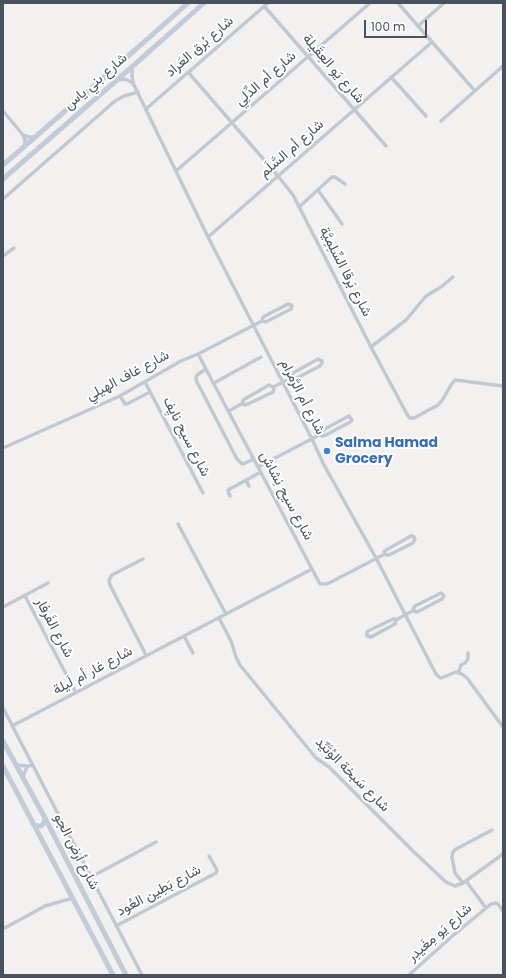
<!DOCTYPE html>
<html>
<head>
<meta charset="utf-8">
<style>
  body { margin:0 }
  #map { position:relative; width:506px; height:978px; overflow:hidden; background:#f3f0f0; font-family:Poppins,sans-serif }
  canvas { display:block }
  .frame { position:absolute; inset:0; border:4px solid #47525e; pointer-events:none }
  .scale { position:absolute; left:364px; top:20px; width:63px; height:18px; box-sizing:border-box; border:2px solid #47525e; border-top:0; padding-left:5px; font-size:12px; line-height:14px; white-space:nowrap; color:#47525e; -webkit-text-stroke:3px #fff; paint-order:stroke }
</style>
</head>
<body>
<div id="map">
<canvas width="506" height="978"></canvas>
<div class="frame"></div>
<div class="scale">100 m</div>
</div>
<script>
const c = document.querySelector('canvas').getContext('2d');
c.lineJoin = 'round';
function toPath(rows) {
  const path = new Path2D();
  for (const r of rows) {
    path.moveTo(r[0], r[1]);
    for (let i = 2; i < r.length; i += 2) path.lineTo(r[i], r[i + 1]);
  }
  return path;
}
function trace(path, color, width, dash) {
  c.strokeStyle = color;
  c.lineWidth = width;
  c.lineCap = dash ? 'butt' : 'round';
  c.setLineDash(dash || []);
  c.stroke(path);
}
function drawText(font, color, halo, rows, align = 'center') {
  c.font = font + ' Poppins,Vazirmatn,sans-serif';
  c.lineWidth = 4;
  c.setLineDash([]);
  c.textBaseline = 'middle';
  c.strokeStyle = halo;
  c.fillStyle = color;
  for (const [text, x, y, turn = 0] of rows) {
    c.save();
    c.translate(x, y);
    c.rotate((+turn || 0) * Math.PI / 180);
    c.textAlign = isNaN(turn) ? turn : align;
    if (halo) c.strokeText(text, 0, 0);
    c.fillText(text, 0, 0);
    c.restore();
  }
}
trace(toPath([
  [398,3,418,26,475,91],
  [264,6,386,146],
  [418,26,444,3],
  [132,66,132,74,133,83,208,237,312,439,324,465,376,558,436,674,439,677,441,678,456,672,462,674,467,678,503,727],
  [188,72,278,176,293,195,371,347,408,416,410,418,414,418,438,405,443,399,451,385,455,380,503,386],
  [391,77,426,116],
  [118,80,125,79,133,83],
  [146,109,268,3],
  [3,111,23,135,25,140,25,146],
  [441,121,503,66],
  [23,135,29,137,35,137],
  [176,171,370,3],
  [318,190,342,224],
  [3,199,115,101,124,96,138,92],
  [299,207,332,177,335,177,345,184],
  [208,237,432,42],
  [3,256,14,248],
  [288,304,291,305,292,306,291,309,266,322,262,321,263,317,288,304],
  [371,347,406,320,426,296,441,287,453,277],
  [198,354,320,584,326,584,329,583,385,554],
  [318,359,322,361,322,363,320,366,295,379,292,378,292,376,293,373,318,359],
  [206,369,197,375,196,378,197,382,237,459,241,463,243,464,254,459],
  [145,382,203,493],
  [214,383,261,357],
  [269,385,273,387,274,390,273,392,248,404,244,405,243,403,243,400,269,385],
  [273,387,292,378],
  [120,396,125,404,127,404,150,392],
  [229,411,243,403],
  [349,416,352,420,350,422,326,435,322,436,321,434,321,433,323,430,347,417,349,416],
  [3,448,120,396,181,361,198,354,262,321],
  [258,467,321,434],
  [246,480,249,486],
  [230,496,228,491,228,490,261,472],
  [178,524,226,614],
  [411,536,413,536,415,539,413,543,389,555,387,555,385,554,384,552,386,550,411,536],
  [143,559,112,575,109,580,110,585,146,655],
  [441,593,444,596,442,599,417,612,416,612,413,609,415,606,441,593],
  [25,596,76,693],
  [3,607,48,583],
  [219,618,231,641,236,657,240,665,316,758,329,767,414,852,446,882,455,886,463,883,503,854],
  [393,619,395,619,396,620,395,624,371,637,367,636,367,632,368,631,393,619],
  [396,620,414,610],
  [184,636,193,653],
  [459,672,460,668,461,665,465,663,468,659,468,653],
  [3,708,142,975],
  [12,726,312,569],
  [16,765,28,766,33,765],
  [23,777,26,769,28,766],
  [91,877,156,842],
  [466,881,486,908],
  [463,883,455,873,452,857,453,852,456,849,492,830],
  [116,926,216,873,217,870,209,856],
  [3,929,45,906,73,898],
  [409,975,450,938,491,904,496,903,498,904,503,911]
]), '#c0c9d2', 3.5);
trace(toPath([
  [3,165,126,58,188,3],
  [3,179,117,80,204,3],
  [3,741,45,818,126,975],
  [3,766,113,975],
  [33,824,38,826,41,826,44,823,45,818]
]), '#c2ccd9', 5);
for (const [x, y, r, color] of [
  [327,451,4,"#3f7fe0"]
]) {
  const dot = new Path2D();
  dot.arc(x, y, r, 0, 2 * Math.PI);
  c.fillStyle = color;
  c.fill(dot);
  trace(dot, '#fff', 1.5);
}
drawText('14px', '#47525e', '#fff', [
  ["شارع بُرق العَراد",200,47,-41],
  ["شارع يَو العِقَيلة",333,69,49],
  ["شارع أم الدِّلِي",266,79,-41],
  ["شارع بني ياس",96,82,-41],
  ["شارع أم السَّلَم",292,149,-41],
  ["شارع بَرقا السِّلِمِيَّة",345,272,63],
  ["شارع غاف الهيلي",128,376,-28],
  ["شارع أم الرَّمرام",302,397,63],
  ["شارع سيح نايِف",186,437,63],
  ["شارع سيح نِشاش",286,496,62],
  ["شارع الفَرفار",54,628,62],
  ["شارع غار أم لَيلة",93,671,-28],
  ["شارع سَبخة الوُتَيِّد",352,775,45],
  ["شارع أرض الجو",76,852,63],
  ["شارع بَطِين العُود",159,891,-28],
  ["شارع يَو مِغَيدِر",440,933,-41]
]);
drawText('bold 14px', '#366cbe', '#fff', [
  ["Salma Hamad",335,443],
  ["Grocery",335,459]
], 'left');
</script>
</body>
</html>
